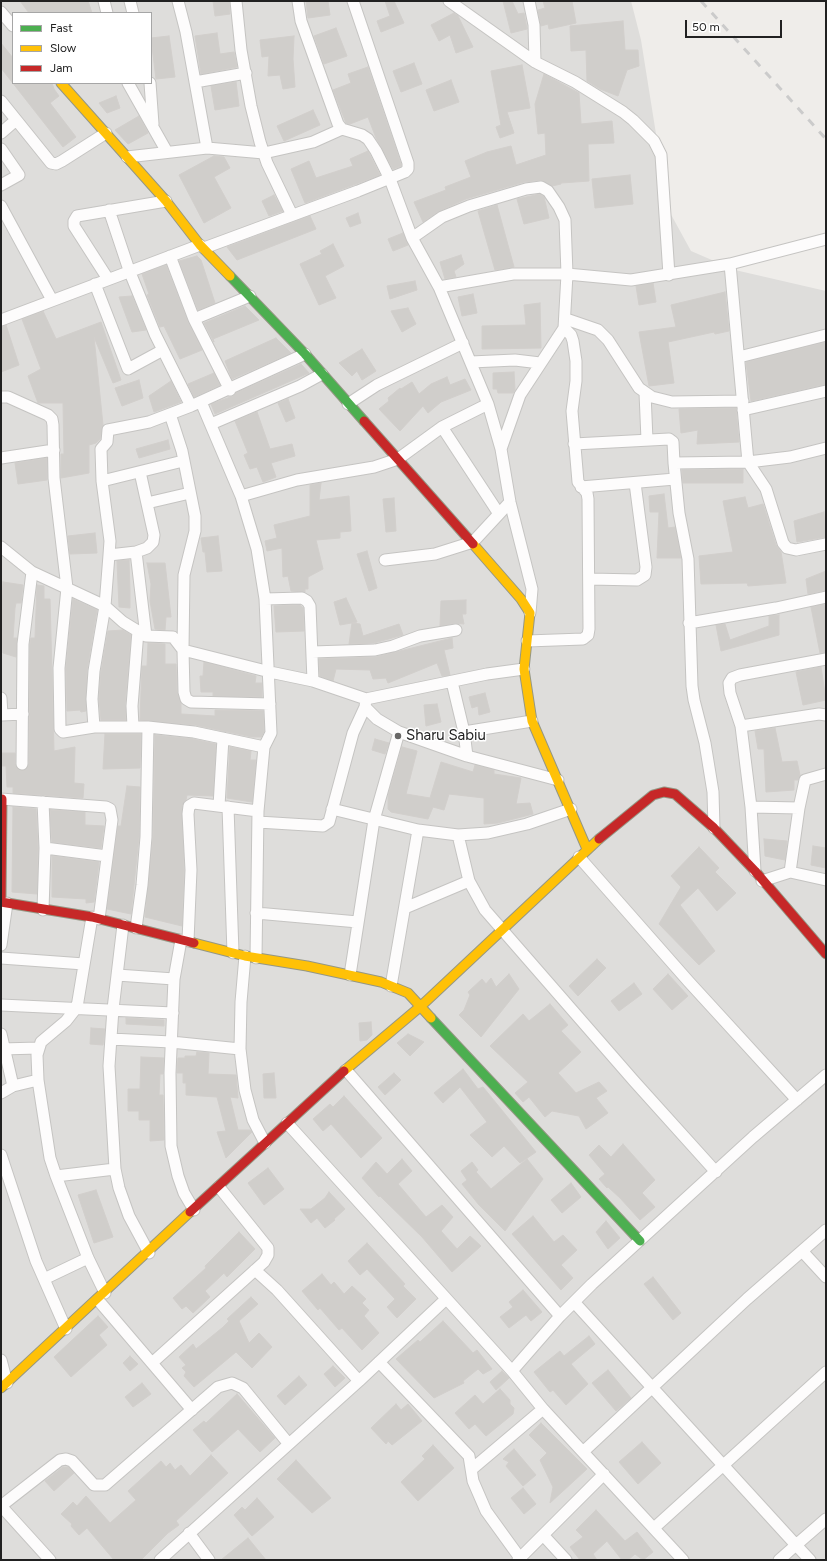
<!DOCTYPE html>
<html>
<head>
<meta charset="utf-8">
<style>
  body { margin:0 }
  #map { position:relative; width:827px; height:1561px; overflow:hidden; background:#efedea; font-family:Figtree,sans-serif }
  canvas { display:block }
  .frame { position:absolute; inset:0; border:2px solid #212121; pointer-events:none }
  .legend { position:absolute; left:12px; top:12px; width:140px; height:72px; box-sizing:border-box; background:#fff; border:1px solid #a6a6a6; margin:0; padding:5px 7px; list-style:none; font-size:12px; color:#212121 }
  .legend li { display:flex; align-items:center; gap:8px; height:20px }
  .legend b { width:20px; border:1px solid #a6a6a6 }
  .scale { position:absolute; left:685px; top:20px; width:97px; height:18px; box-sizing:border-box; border:2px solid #212121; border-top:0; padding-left:5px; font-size:12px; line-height:14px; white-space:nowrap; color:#212121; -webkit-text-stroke:3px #fff; paint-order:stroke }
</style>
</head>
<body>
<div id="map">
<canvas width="827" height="1561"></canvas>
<div class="frame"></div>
<ul class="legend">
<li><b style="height:5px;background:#4caf50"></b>Fast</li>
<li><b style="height:5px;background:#ffc107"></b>Slow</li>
<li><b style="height:5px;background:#c62828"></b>Jam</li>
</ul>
<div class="scale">50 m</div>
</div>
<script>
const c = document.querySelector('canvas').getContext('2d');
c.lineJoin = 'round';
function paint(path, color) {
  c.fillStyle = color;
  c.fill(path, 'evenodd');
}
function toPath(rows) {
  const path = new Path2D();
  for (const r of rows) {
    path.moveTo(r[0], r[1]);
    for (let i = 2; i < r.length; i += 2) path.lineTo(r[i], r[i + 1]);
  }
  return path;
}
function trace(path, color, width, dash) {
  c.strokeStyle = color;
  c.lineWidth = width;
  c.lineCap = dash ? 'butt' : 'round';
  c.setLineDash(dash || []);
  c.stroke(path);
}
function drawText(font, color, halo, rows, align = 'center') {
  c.font = font + ' Figtree,sans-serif';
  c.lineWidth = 3;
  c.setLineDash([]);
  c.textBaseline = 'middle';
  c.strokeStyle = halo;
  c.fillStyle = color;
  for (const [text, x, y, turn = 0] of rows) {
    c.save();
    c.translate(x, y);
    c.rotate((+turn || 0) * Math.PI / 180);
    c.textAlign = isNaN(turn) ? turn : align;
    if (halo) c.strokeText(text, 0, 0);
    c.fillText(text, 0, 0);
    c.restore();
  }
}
paint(toPath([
  [1,1,631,1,641,40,668,209,691,251,735,270,826,291,826,1560,1,1560],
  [13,13,151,13,151,83,13,83]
]), '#dedddb');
const building = toPath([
  [20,1,88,1,92,13,29,13,20,1],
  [213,1,229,1,230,14,215,16,213,1],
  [306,1,328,1,330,15,308,18,306,1],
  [385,1,394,1,404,23,381,32,377,21,390,16,385,1],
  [503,1,512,1,518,14,524,13,527,29,511,33,503,1],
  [543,1,572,1,576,23,549,29,548,24,541,26,538,10,545,8,543,1],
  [454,13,458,16,473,47,456,53,450,35,439,41,431,25,454,13],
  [623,21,625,50,638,50,639,66,627,70,618,96,600,89,587,81,586,50,571,51,570,26,623,21],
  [336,28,347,56,324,64,314,36,336,28],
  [217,33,220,54,234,52,237,67,201,74,195,36,217,33],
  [169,36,175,77,156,79,151,38,169,36],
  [294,36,293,59,295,87,283,89,280,75,268,76,269,56,262,57,260,40,294,36],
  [1,43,13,58,13,83,52,83,54,89,59,96,50,103,76,137,63,147,1,68,1,43],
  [414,63,422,84,401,92,393,71,414,63],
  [522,65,530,108,507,112,514,133,500,138,496,127,501,125,491,71,522,65],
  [368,67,401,164,401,166,393,169,376,138,368,117,350,124,346,123,333,90,351,83,348,74,368,67],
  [544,74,579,93,581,124,612,121,614,143,588,144,589,181,561,183,561,184,552,186,541,180,524,182,466,199,439,211,423,222,414,202,446,190,445,187,471,177,465,161,487,152,511,146,516,165,546,155,545,133,538,134,535,104,544,74],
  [451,80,459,102,434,111,426,90,451,80],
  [236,82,239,106,215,110,211,86,236,82],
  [116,96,120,108,107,113,99,103,116,96],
  [313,110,320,125,284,141,277,126,313,110],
  [139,116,148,133,128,144,115,130,139,116],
  [368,151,380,175,305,203,291,169,309,161,316,178,353,166,350,159,368,151],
  [214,156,224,157,230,168,214,177,231,208,204,223,179,175,214,156],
  [630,175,633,204,595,208,592,179,630,175],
  [540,194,544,197,549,218,524,224,517,199,540,194],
  [274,195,283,211,269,216,262,201,274,195],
  [497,205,514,267,495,270,478,211,497,205],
  [358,213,361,223,350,227,346,218,358,213],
  [310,216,316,229,237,260,227,247,310,216],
  [403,233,408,245,393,251,388,239,403,233],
  [333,244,344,266,325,276,336,298,319,305,300,264,322,254,320,251,333,244],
  [461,255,464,264,454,271,456,277,445,279,440,262,461,255],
  [197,256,201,260,215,303,198,310,179,261,197,256],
  [166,265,188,322,202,350,180,359,164,326,160,327,147,295,149,294,142,274,166,265],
  [415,281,417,290,390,299,387,286,415,281],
  [653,283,656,302,639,305,636,286,653,283],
  [725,292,729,331,715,334,714,332,668,342,674,383,649,386,639,332,676,327,671,305,725,292],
  [473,294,477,313,462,316,458,297,473,294],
  [132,296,146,330,132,332,119,297,132,296],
  [540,303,541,348,482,349,482,326,526,325,524,305,540,303],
  [245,306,259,320,213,339,214,342,204,323,245,306],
  [408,308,416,324,402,332,391,311,408,308],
  [43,311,56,339,101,322,121,380,113,383,94,337,103,425,100,439,96,443,89,445,89,473,61,478,61,454,64,454,63,403,38,403,28,376,41,369,22,319,43,311],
  [6,325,19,365,1,372,1,327,6,325],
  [276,338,291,353,232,379,225,361,276,338],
  [826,342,826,384,751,401,746,362,826,342],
  [362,349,376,371,362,380,357,371,352,376,339,363,362,349],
  [301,364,309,373,215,414,211,404,233,396,236,393,301,364],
  [514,372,515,390,513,393,498,393,497,389,493,389,493,373,514,372],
  [214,373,220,385,194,397,188,384,214,373],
  [447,377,450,385,465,379,471,390,441,402,428,413,423,406,400,431,379,409,389,401,388,398,400,388,401,389,412,382,419,394,431,384,447,377],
  [139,380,143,398,122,406,115,388,139,380],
  [171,381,181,402,154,412,149,396,171,381],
  [288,399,295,418,286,422,278,403,288,399],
  [736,408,739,442,697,444,698,430,681,433,679,409,736,408],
  [257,412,270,449,292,444,295,456,271,463,276,477,263,482,257,467,250,469,244,455,248,453,235,421,257,412],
  [168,440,170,449,139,458,136,449,168,440],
  [47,458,47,480,18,484,15,463,47,458],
  [743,469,743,483,683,483,682,470,743,469],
  [321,483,319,500,349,496,351,531,340,532,340,538,316,540,323,569,308,577,308,589,305,589,305,592,291,591,288,576,283,577,282,548,267,551,265,541,277,538,274,525,310,516,310,485,321,483],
  [664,494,668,528,675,527,681,558,657,558,659,512,650,512,649,496,664,494],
  [745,497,748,508,763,504,776,545,781,552,786,583,748,586,747,583,701,584,699,556,733,552,723,501,745,497],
  [394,498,396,531,386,532,383,499,394,498],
  [824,512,826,537,797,542,794,521,824,512],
  [95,533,97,553,70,554,68,536,95,533],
  [218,536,222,571,207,572,205,552,203,552,201,538,218,536],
  [367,551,377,588,369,591,357,554,367,551],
  [129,560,130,591,130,608,119,607,117,561,129,560],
  [147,563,165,563,171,617,166,617,165,630,155,629,150,601,151,584,147,563],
  [826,571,826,590,808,594,806,579,826,571],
  [3,582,23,585,21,603,16,603,15,608,13,638,17,638,16,657,3,653,1,608,3,582],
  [37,585,44,586,44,599,50,599,54,751,75,747,74,783,84,784,83,798,13,793,13,787,7,787,6,766,1,766,1,753,15,753,15,764,19,770,25,770,29,764,30,644,31,638,35,638,37,585],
  [346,598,357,622,340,625,334,602,346,598],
  [73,599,97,610,87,670,86,711,81,712,80,710,67,711,66,668,73,599],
  [466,600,466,614,462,614,464,624,455,623,440,626,441,601,466,600],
  [826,604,826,652,820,653,811,607,826,604],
  [300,605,303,608,304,631,276,632,274,606,300,605],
  [779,615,779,635,721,651,716,625,725,624,730,640,769,626,769,616,779,615],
  [352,623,360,624,363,636,399,624,403,635,374,643,349,644,352,623],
  [123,630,131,635,125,705,126,720,101,720,99,699,101,672,108,631,123,630],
  [452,638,453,648,444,650,450,675,442,676,437,663,388,683,386,678,373,679,370,670,336,669,333,681,320,676,319,659,376,657,452,638],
  [148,643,165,644,165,664,176,664,177,692,181,704,181,714,215,716,215,710,263,711,264,732,261,737,252,737,195,725,140,720,142,666,147,666,148,643],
  [204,662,256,676,255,683,262,683,262,697,213,696,213,692,201,692,200,676,203,676,204,662],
  [821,667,826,700,803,705,796,672,821,667],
  [485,693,490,712,479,715,478,706,472,708,469,697,485,693],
  [437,704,441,722,426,726,424,705,437,704],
  [775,728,782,762,797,761,800,775,798,780,794,780,794,790,766,792,764,749,758,749,755,731,775,728],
  [105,734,141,734,140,768,103,769,105,734],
  [155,735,193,739,216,744,213,796,187,795,186,800,182,805,184,870,182,926,145,917,153,838,155,735],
  [375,739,389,743,385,754,372,750,375,739],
  [230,747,251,751,250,760,256,760,252,802,227,798,230,747],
  [402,747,417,751,406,794,430,798,441,762,473,772,475,765,494,770,494,774,521,778,516,804,530,803,533,814,498,823,484,824,484,798,449,794,444,810,433,807,428,819,391,812,388,809,388,796,402,747],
  [127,786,140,787,139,837,131,914,107,909,118,826,121,826,127,786],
  [13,807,36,809,38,848,37,894,12,892,13,807],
  [50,810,85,812,85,825,104,826,101,848,52,842,50,810],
  [764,839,787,841,785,860,765,856,764,839],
  [813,846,826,848,826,868,811,865,813,846],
  [699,847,719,868,715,872,736,893,717,911,698,888,680,905,715,951,699,965,659,924,681,887,671,876,699,847],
  [52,856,99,862,94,902,86,903,86,899,52,897,52,856],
  [597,959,606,968,578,996,569,986,597,959],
  [509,974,519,989,481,1037,459,1015,464,1010,470,995,468,992,482,979,486,984,491,978,496,987,509,974],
  [668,974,688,996,672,1010,653,989,668,974],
  [634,983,642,994,619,1011,611,1001,634,983],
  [550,1004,568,1025,561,1031,581,1052,558,1073,576,1093,599,1082,607,1091,596,1098,608,1113,586,1129,579,1116,552,1111,545,1117,529,1097,523,1102,515,1093,528,1082,490,1046,523,1014,529,1021,550,1004],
  [126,1018,164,1020,164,1026,126,1024,126,1018],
  [371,1022,372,1035,367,1040,360,1041,359,1023,371,1022],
  [91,1028,105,1029,103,1045,90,1044,91,1028],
  [408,1034,424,1042,410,1056,397,1043,408,1034],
  [197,1052,209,1053,208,1074,236,1075,238,1098,230,1097,238,1130,250,1130,252,1132,226,1158,217,1132,226,1131,217,1097,186,1095,186,1083,183,1083,183,1073,177,1073,178,1058,185,1058,185,1056,196,1056,197,1052],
  [141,1057,164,1058,163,1074,160,1074,159,1095,163,1095,164,1140,150,1141,150,1120,139,1120,139,1111,128,1111,128,1089,140,1089,141,1057],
  [463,1069,478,1089,483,1087,536,1152,520,1163,504,1146,492,1157,470,1135,487,1122,460,1087,443,1103,434,1093,463,1069],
  [274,1073,276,1098,264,1098,263,1074,274,1073],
  [394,1073,401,1080,385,1095,378,1087,394,1073],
  [344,1096,382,1138,361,1158,331,1124,323,1131,313,1119,330,1104,333,1107,344,1096],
  [623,1144,655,1180,642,1193,655,1207,640,1220,620,1198,608,1187,607,1188,599,1179,605,1174,589,1155,599,1145,611,1157,623,1144],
  [402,1159,412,1171,398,1184,426,1217,442,1205,453,1217,441,1231,457,1249,470,1236,481,1246,452,1272,422,1237,380,1196,379,1197,362,1178,376,1162,387,1174,402,1159],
  [527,1159,543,1179,505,1231,479,1205,462,1184,467,1180,461,1171,472,1162,478,1170,476,1172,491,1189,527,1159],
  [268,1168,284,1189,264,1205,248,1183,268,1168],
  [571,1183,581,1197,562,1213,551,1200,571,1183],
  [96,1190,113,1237,94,1243,78,1195,96,1190],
  [329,1192,345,1209,334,1219,335,1220,325,1228,317,1218,311,1223,300,1209,311,1209,325,1198,329,1192],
  [533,1216,554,1242,563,1235,577,1250,561,1265,573,1278,561,1290,512,1234,533,1216],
  [606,1221,620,1238,608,1249,596,1232,606,1221],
  [239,1232,255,1249,227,1277,224,1273,205,1291,210,1297,193,1313,186,1306,182,1309,173,1298,206,1268,205,1266,239,1232],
  [367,1243,405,1284,403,1286,416,1299,397,1318,387,1307,395,1299,367,1269,360,1275,348,1261,367,1243],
  [322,1274,331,1285,334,1282,344,1294,352,1286,366,1299,362,1303,369,1310,364,1316,379,1333,362,1350,342,1328,339,1330,320,1308,318,1310,302,1291,322,1274],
  [653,1277,681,1313,673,1320,644,1284,653,1277],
  [523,1290,542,1312,531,1321,526,1315,509,1328,500,1317,513,1307,509,1302,523,1290],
  [251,1297,258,1304,239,1321,249,1343,259,1333,272,1347,252,1368,236,1352,194,1387,184,1376,186,1372,182,1368,186,1365,179,1357,193,1344,196,1349,222,1328,229,1321,227,1319,251,1297],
  [98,1316,108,1327,99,1335,107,1345,71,1377,54,1357,98,1316],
  [443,1321,473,1353,477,1350,492,1369,483,1374,478,1369,463,1381,464,1383,434,1398,396,1359,418,1340,420,1342,443,1321],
  [589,1336,595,1344,571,1364,588,1384,566,1405,553,1390,550,1392,534,1372,560,1351,564,1356,589,1336],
  [130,1356,138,1364,130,1371,123,1363,130,1356],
  [333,1366,345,1378,335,1387,324,1374,333,1366],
  [608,1370,631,1398,616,1411,592,1383,608,1370],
  [502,1371,509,1378,496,1390,490,1382,502,1371],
  [299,1376,307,1385,285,1405,277,1396,299,1376],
  [142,1383,151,1394,133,1407,125,1397,142,1383],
  [500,1389,510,1400,510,1404,514,1408,513,1414,486,1436,475,1424,469,1429,455,1413,475,1395,483,1404,500,1389],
  [237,1394,275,1438,260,1452,238,1429,212,1452,193,1430,204,1421,206,1423,237,1394],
  [396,1404,401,1410,408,1404,422,1421,392,1445,388,1441,386,1444,371,1428,396,1404],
  [541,1423,587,1469,550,1503,553,1487,540,1460,547,1453,529,1435,541,1423],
  [642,1442,661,1463,638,1484,619,1462,642,1442],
  [433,1445,454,1468,418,1501,401,1482,425,1459,422,1456,433,1445],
  [514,1449,536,1475,523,1486,506,1466,509,1462,503,1459,514,1449],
  [211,1455,228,1473,176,1521,179,1525,168,1533,141,1560,114,1560,87,1528,79,1535,71,1526,72,1524,61,1514,73,1502,77,1506,86,1496,110,1523,136,1500,128,1491,161,1461,166,1467,170,1463,175,1470,181,1465,190,1476,211,1455],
  [296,1460,331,1498,312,1513,277,1479,296,1460],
  [63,1467,68,1467,74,1473,54,1491,45,1481,63,1467],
  [523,1488,536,1504,524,1514,511,1498,523,1488],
  [257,1498,274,1517,252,1536,234,1515,242,1507,245,1510,257,1498],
  [596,1510,625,1541,637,1532,653,1552,643,1560,635,1554,628,1560,622,1560,607,1541,593,1554,597,1560,580,1560,570,1547,583,1537,576,1530,596,1510],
  [248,1538,266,1560,221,1560,248,1538]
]);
paint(building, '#d0cecb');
trace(building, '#d2cfcc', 1);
const street = toPath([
  [104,1,107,13],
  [130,1,133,13],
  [178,1,186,32,207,148],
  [236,1,241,50,251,106,260,142,267,163,292,215],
  [298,1,301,21,338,124,342,129,362,135,368,139,376,151,390,179,412,238,439,287,488,404,501,449,510,502,532,589,530,613],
  [449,1,535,62,575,82,623,112,633,120,654,141,661,155,669,275],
  [529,1,534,25,535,62],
  [1,12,13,26],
  [195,82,246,73],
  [128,83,167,152],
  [150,83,153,124],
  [1,101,51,163,56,164,62,161,106,133],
  [1,133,16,120],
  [1,149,19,175,1,185],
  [127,157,207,148,264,153,313,142,342,129],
  [1,206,52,300],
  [109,210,129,270,155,334,191,406],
  [412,238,442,217,469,206,526,189,541,187,548,191,559,207,565,220,567,274,564,328,520,395,501,449],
  [204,248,358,191,405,172,408,169,408,163,353,1],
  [170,256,194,319,230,390],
  [730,264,748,462,766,489,783,543,787,548,796,550,826,544],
  [108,279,74,226,74,221,77,216,89,214,166,201],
  [95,284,128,369,163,350],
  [439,287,513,274,567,274,631,280,730,264,826,239],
  [194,319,250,296],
  [566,319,598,330,608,340,639,388,652,397,672,402,743,401],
  [1,320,200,245],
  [739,357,826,335],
  [471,362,515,360,540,363],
  [645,393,647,440],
  [1,397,8,397,48,415,52,419,53,425,54,478,67,588,59,668,60,729,63,732,94,727,148,727,194,732,264,747],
  [201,402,241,496,257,549,265,599,271,733,264,747,258,811,256,958],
  [348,404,377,385,463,343],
  [743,410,826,391],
  [170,414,182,451,195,516,195,531,184,575,183,650,184,692,186,699,191,702,270,704],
  [211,424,300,386,322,374],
  [442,427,499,514],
  [574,444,669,439,673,442,674,463],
  [1,458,54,450],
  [102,481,183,461],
  [581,487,675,479],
  [241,496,297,480,374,467,398,459,442,427,488,404],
  [147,503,190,493],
  [1,547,32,572,105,606,123,622,146,636,173,637,183,650,270,672,313,681,366,699],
  [136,552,146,636],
  [109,555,136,552,147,548,153,542,154,535,140,472],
  [385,560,435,554,473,542,510,502],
  [590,579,637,580,645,575,646,567,635,483],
  [265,599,302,598,307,601,310,606,313,681],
  [689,623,776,608,826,597],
  [527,641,583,639,588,635,589,629,588,499,587,493,578,482,572,411,576,381,576,361,573,341,571,335,564,328],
  [312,652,375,650,393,646,420,636,456,630],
  [524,669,487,674,366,699,365,707,377,719,399,732,467,756,558,780],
  [452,682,464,732,467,756],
  [1,698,2,715,23,714],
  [741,726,819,714,826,715],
  [94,727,92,699,94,671,105,606,109,555,110,541,102,481,101,449,107,442,108,430,149,422,191,406,305,354],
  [133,727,132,706,138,631],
  [464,732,532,721],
  [22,764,23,644,32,572],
  [1,799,106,807,110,809,112,820,99,919],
  [43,802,45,848,43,910],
  [219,806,223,738],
  [228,807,233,953],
  [751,807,799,808],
  [332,809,418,830,458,835,488,833,527,824,571,809],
  [258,822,323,826,329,822,353,733,365,707],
  [714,828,713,792,705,743,694,700,692,686,688,559,679,513,674,463,748,462,790,457,826,448],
  [458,835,469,881,485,910,634,1081,716,1172],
  [45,848,107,856],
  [579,857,689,982,797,1100],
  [755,871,751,807,741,726,730,693,729,683,732,678,740,675,826,659],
  [790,872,799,808,805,780,826,774],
  [762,881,790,872,826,880],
  [405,908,469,881],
  [256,913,358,922],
  [92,917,77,1007,66,1021,41,1042,37,1055,38,1080,50,1158,56,1176,88,1258,105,1293],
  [123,925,113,1009,109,1066,115,1169,119,1188,129,1216,149,1253],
  [136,928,142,885,146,837,148,727],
  [181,940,174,979,170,1073,171,1146,178,1176,184,1193,194,1210],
  [188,941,191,870,188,814,189,806,194,803,258,811],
  [1,945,7,903],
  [245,956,241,1002,240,1049,245,1090,253,1120,265,1143],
  [1,958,84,964],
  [117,975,174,979],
  [350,975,374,820,399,732],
  [391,986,418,830],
  [1,1005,173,1013],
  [1,1034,13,1086],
  [111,1039,171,1042,240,1049],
  [1,1049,39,1048],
  [346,1070,560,1316],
  [1,1093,13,1086,38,1080],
  [287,1123,512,1371,560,1316,592,1284,753,1137,826,1075],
  [1,1155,36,1261,66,1329],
  [56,1176,115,1169],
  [802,1251,826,1277],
  [255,1270,277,1290,359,1381],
  [44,1279,88,1258],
  [98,1300,192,1410],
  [574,1302,796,1545,826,1519],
  [1,1360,7,1383],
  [379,1362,469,1456,473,1481,486,1511,520,1558],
  [152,1363,264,1262,268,1255,268,1248,219,1187],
  [512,1371,543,1409,683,1560],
  [584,1451,747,1299,826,1230],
  [472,1469,543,1409],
  [1,1506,60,1460,66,1459,72,1461,94,1485,105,1485,218,1387,232,1383,243,1388,288,1443],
  [1,1506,50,1560],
  [654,1528,826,1372],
  [189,1533,209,1560],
  [543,1535,566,1560],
  [160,1560,359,1381,446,1299],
  [518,1560,604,1474],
  [779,1560,796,1545,810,1560]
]);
const fast = toPath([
  [230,276,305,354,364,421],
  [431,1018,640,1241]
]);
const slow = toPath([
  [61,83,166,201,200,245,230,276],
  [473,544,521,599,530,613,524,669,532,721,587,849],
  [194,943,245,956,307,966,381,982,408,993,431,1018],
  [344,1071,421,1006,599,839],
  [1,1388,190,1212]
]);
const jam = toPath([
  [364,421,473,544],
  [2,799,1,902,92,917,194,943],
  [599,839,653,795,664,792,675,794,714,828,755,871,826,954],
  [190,1212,344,1071]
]);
trace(street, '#c5c4c2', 13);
trace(fast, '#959784', 11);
trace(slow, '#959784', 11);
trace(jam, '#959784', 11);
trace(street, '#fdfcfc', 11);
trace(fast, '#4caf50', 9);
trace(slow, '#ffc107', 9);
trace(jam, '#c62828', 9);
trace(toPath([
  [701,1,826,139]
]), '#cbcbcb', 3, [8, 8]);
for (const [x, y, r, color] of [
  [398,736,4,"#696867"]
]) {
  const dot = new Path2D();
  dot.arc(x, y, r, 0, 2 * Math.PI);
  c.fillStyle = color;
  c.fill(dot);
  trace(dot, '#fff', 1.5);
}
drawText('15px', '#212121', '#fff', [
  ["Sharu Sabiu",406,736]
], 'left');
</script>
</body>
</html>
